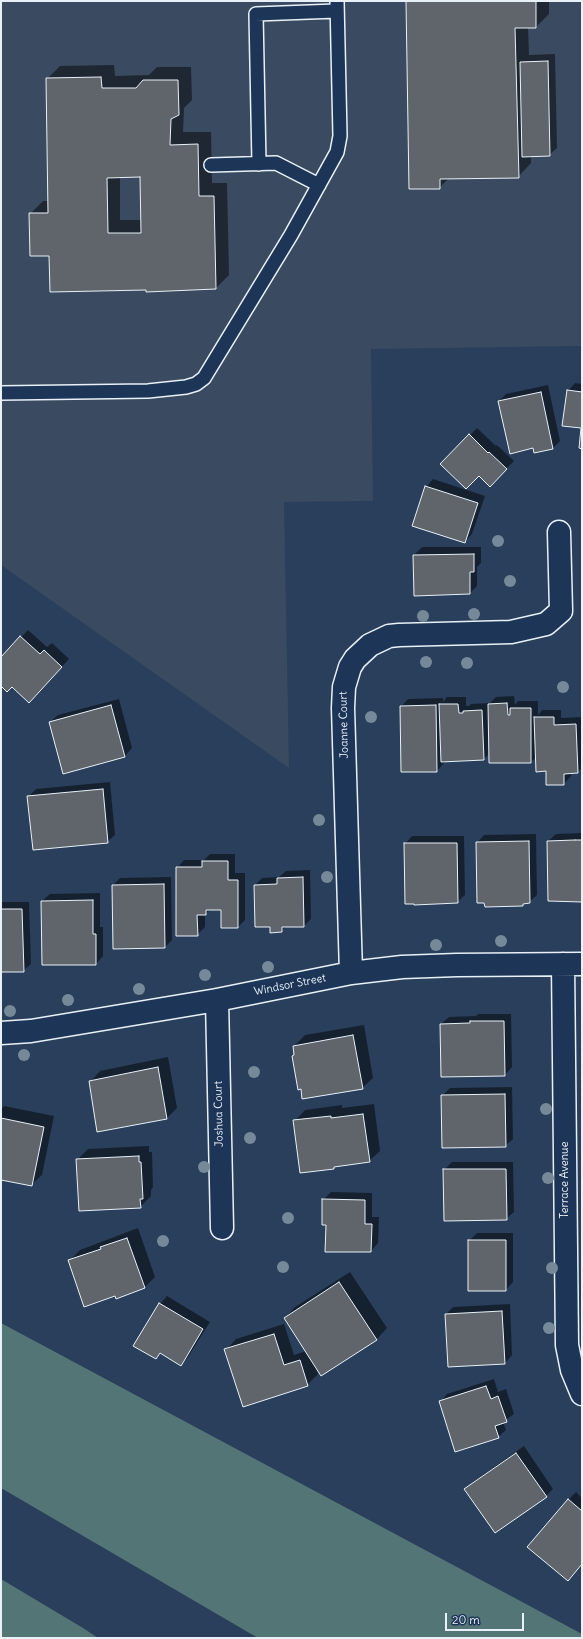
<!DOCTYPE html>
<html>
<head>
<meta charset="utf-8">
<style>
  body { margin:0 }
  #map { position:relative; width:583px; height:1639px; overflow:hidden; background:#2a3f5b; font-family:Delius,sans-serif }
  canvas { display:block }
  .frame { position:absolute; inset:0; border:2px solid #e8f1f8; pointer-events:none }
  .scale { position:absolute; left:445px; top:1613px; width:79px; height:18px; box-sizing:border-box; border:2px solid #e8f1f8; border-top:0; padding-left:5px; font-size:12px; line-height:14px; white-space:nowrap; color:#e8f1f8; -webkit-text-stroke:3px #1d3557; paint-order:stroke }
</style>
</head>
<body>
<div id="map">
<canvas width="583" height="1639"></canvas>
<div class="frame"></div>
<div class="scale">20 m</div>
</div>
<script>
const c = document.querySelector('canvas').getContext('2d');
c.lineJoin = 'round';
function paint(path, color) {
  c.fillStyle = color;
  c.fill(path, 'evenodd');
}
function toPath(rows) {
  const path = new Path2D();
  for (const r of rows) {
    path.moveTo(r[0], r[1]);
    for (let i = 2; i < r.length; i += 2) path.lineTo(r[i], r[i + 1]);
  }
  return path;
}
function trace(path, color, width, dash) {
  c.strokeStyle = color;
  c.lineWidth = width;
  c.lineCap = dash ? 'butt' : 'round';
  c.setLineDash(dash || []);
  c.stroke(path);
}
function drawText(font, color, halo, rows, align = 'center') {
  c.font = font + ' Delius,sans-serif';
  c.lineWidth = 3;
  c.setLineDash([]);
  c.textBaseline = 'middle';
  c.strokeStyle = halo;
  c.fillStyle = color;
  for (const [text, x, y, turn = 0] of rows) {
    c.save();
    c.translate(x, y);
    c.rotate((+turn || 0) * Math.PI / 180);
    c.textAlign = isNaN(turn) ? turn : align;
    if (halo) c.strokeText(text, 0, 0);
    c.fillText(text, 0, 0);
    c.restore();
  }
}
paint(toPath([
  [1,1,582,1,582,346,371,349,373,501,284,502,289,768,1,565]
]), '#3a4a60');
paint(toPath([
  [1,1323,582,1634,582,1638,258,1638,1,1488],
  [1,1579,83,1628,98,1638,1,1638]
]), '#547575');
paint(toPath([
  [407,1,549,1,549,14,536,27,528,27,529,55,555,54,557,148,549,155,531,155,531,163,518,177,449,178,439,188],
  [114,65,115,76,149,75,157,67,191,67,192,100,184,108,183,132,211,132,212,183,227,183,229,275,216,288,147,289,50,255,30,214,43,201,49,201,47,79,60,66],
  [141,176,142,220,120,220,120,177],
  [575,383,582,384,582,427,568,391],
  [548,385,560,441,553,448,535,452,534,447,499,401,506,394],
  [477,428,496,446,497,445,514,461,490,485,479,474,442,464],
  [433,479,485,496,472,534,465,542,426,487],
  [422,547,481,547,481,563,477,567,477,586,470,593,415,595,414,555],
  [28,630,47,647,52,643,69,659,37,694,12,686,1,685,1,658],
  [514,696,515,705,518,701,538,701,538,715,542,710,561,710,561,718,582,717,582,768,578,772,571,773,571,776,564,784,547,770,537,756,531,762,490,753,484,759,444,761,444,763,437,771,401,707,408,699,443,698,443,702,447,697,466,697,466,706,469,706,471,704,490,703,496,697],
  [119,699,132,748,125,756,64,772,50,722,58,715],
  [110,782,115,835,107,842,28,797,36,789],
  [582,833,582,901,548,841,556,834],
  [536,834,537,895,529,902,525,903,523,905,477,843,484,835],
  [412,836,464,836,465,895,457,902,415,904,405,844],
  [210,854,235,854,235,873,245,873,245,920,238,927,222,909,211,909,205,914,205,927,197,935,177,868,184,860,204,860],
  [310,870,311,919,304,926,286,926,281,931,271,926,255,885,262,878,279,877,286,871],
  [171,877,172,940,165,947,113,885,120,878],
  [100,893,100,927,103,927,103,956,96,964,42,901,50,894],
  [1,902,29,902,31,964,23,971,1,971],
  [478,1014,511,1014,512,1067,505,1075,441,1024,449,1017,476,1016],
  [364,1025,373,1078,362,1088,295,1054,294,1046,305,1035],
  [168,1057,177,1108,166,1119,90,1082,100,1071],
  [512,1087,513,1139,505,1146,442,1096,450,1088],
  [374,1104,380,1151,369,1161,336,1165,334,1168,295,1121,305,1110,342,1105,342,1108],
  [4,1106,54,1116,42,1175,31,1185,1,1179,1,1109],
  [149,1146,149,1152,152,1152,153,1187,151,1190,151,1196,140,1207,77,1160,88,1149],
  [452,1162,513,1162,514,1212,506,1219,444,1170],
  [331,1192,372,1193,372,1217,379,1217,378,1243,371,1251,326,1251,327,1224,323,1200],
  [138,1228,155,1277,145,1287,116,1295,69,1261,80,1250],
  [477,1233,513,1233,513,1282,506,1290,469,1241],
  [350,1272,387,1328,377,1339,322,1375,316,1367,318,1374,307,1385,226,1350,236,1339,284,1324,294,1355,306,1351,285,1318,295,1307],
  [167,1296,210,1322,188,1357,181,1365,161,1353,156,1358,160,1304],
  [510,1304,512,1355,505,1363,446,1314,453,1307],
  [494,1379,498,1392,506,1389,514,1414,503,1422,506,1430,498,1437,440,1402,447,1394],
  [524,1446,553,1489,546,1496,465,1489,473,1482],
  [576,1492,582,1498,582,1564,568,1500]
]), '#0007');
const building = toPath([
  [406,1,536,1,536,28,515,28,519,178,440,179,440,189,409,189,406,1],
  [548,61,550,156,522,157,520,62,548,61],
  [101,77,102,88,136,88,143,80,178,80,179,115,171,119,170,145,198,144,199,196,214,196,216,289,146,292,146,290,50,292,49,256,30,256,29,213,48,213,46,78,101,77],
  [140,177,141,233,108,233,107,178,140,177],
  [567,390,582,392,582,449,579,448,581,428,562,426,567,390],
  [541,392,553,449,534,453,533,448,510,454,498,401,541,392],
  [469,434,488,453,489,452,507,469,490,487,479,476,466,489,440,464,469,434],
  [425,486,478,503,465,543,412,526,425,486],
  [474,554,474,572,470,572,470,594,414,596,413,555,474,554],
  [20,636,40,654,44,650,62,667,29,703,12,687,7,692,1,686,1,657,20,636],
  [507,703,508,715,510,715,510,708,531,708,531,763,489,763,488,704,507,703],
  [439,704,458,704,459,713,463,713,463,711,482,710,484,760,441,762,439,704],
  [111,705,125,757,63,774,49,722,111,705],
  [436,705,437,772,401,772,400,706,436,705],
  [534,717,554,717,554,725,576,724,578,773,564,774,564,785,546,785,546,771,536,772,534,717],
  [103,789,108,843,33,850,27,796,103,789],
  [575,840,582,840,582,902,548,901,547,841,575,840],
  [529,841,530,903,523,904,523,906,485,907,484,903,477,903,476,842,529,841],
  [404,843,457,843,458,903,414,905,414,904,405,904,404,843],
  [202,861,228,861,228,880,238,880,238,928,221,928,221,910,206,910,206,915,197,915,198,936,176,936,176,867,202,867,202,861],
  [303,877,304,927,282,927,282,932,270,933,270,927,255,927,254,885,277,884,277,878,303,877],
  [164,884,165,948,113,949,112,885,164,884],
  [93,900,93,934,96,934,96,965,42,965,41,901,93,900],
  [1,909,22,909,24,972,1,972,1,909],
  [470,1021,504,1021,505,1076,441,1077,440,1024,470,1023,470,1021],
  [353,1035,363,1089,302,1099,301,1089,298,1090,292,1056,294,1055,293,1046,353,1035],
  [158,1067,167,1119,97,1132,89,1081,158,1067],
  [505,1094,506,1147,442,1148,441,1095,505,1094],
  [363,1114,370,1162,334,1167,334,1169,300,1173,293,1120,331,1116,331,1118,363,1114],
  [1,1118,44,1127,32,1186,1,1180,1,1118],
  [139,1156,139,1162,141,1162,143,1199,140,1199,141,1208,79,1211,76,1159,139,1156],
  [443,1169,506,1169,507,1220,444,1221,443,1169],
  [322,1199,365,1200,365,1224,372,1224,371,1252,325,1252,326,1225,322,1225,322,1199],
  [127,1238,145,1288,116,1299,115,1296,84,1307,68,1260,101,1249,100,1247,127,1238],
  [468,1240,506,1240,506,1291,468,1291,468,1240],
  [339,1282,377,1340,321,1376,284,1318,339,1282],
  [159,1303,203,1329,181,1366,160,1353,156,1359,133,1346,159,1303],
  [502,1311,505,1364,448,1367,445,1314,502,1311],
  [274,1334,284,1365,300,1360,308,1386,243,1407,224,1349,274,1334],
  [486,1386,491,1399,498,1396,507,1422,495,1426,499,1438,455,1452,439,1401,486,1386],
  [516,1453,547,1497,495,1533,464,1489,516,1453],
  [568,1499,582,1511,582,1564,568,1581,527,1547,568,1499]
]);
paint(building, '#5f656a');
trace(building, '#e8f1f8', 1);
const service = toPath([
  [259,164,256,14,336,11],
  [211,165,276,163,319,185],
  [1,393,148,391,186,387,196,384,204,378,291,235,337,152,340,136,337,1]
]);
const minor = toPath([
  [563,964,567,1345,572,1370,582,1394],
  [351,973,343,708,344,687,350,667,355,659,370,645,389,636,399,635,511,632,546,624,561,611,559,532],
  [217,1000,222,1228],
  [1,1033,31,1031,217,1000,351,973,402,967,457,965,582,964]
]);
trace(service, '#e8f1f8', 16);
trace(minor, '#e8f1f8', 25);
trace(service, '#1d3557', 13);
trace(minor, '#1d3557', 22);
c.fillStyle = '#768998';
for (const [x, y] of [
  [498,541],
  [510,581],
  [474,614],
  [423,616],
  [426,662],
  [467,663],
  [563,687],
  [371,717],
  [319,820],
  [327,877],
  [501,941],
  [436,945],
  [268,967],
  [205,975],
  [139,989],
  [68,1000],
  [10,1011],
  [24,1055],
  [254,1072],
  [546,1109],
  [250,1138],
  [204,1167],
  [548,1178],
  [288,1218],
  [163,1241],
  [283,1267],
  [552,1268],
  [549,1328]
]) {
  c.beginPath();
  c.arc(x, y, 6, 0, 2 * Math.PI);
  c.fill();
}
drawText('11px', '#e8f1f8', '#1d3557', [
  ["Joanne Court",344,725,-91],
  ["Windsor Street",290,985,-11],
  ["Joshua Court",219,1114,-91],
  ["Terrace Avenue",565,1180,-90]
]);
</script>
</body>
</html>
